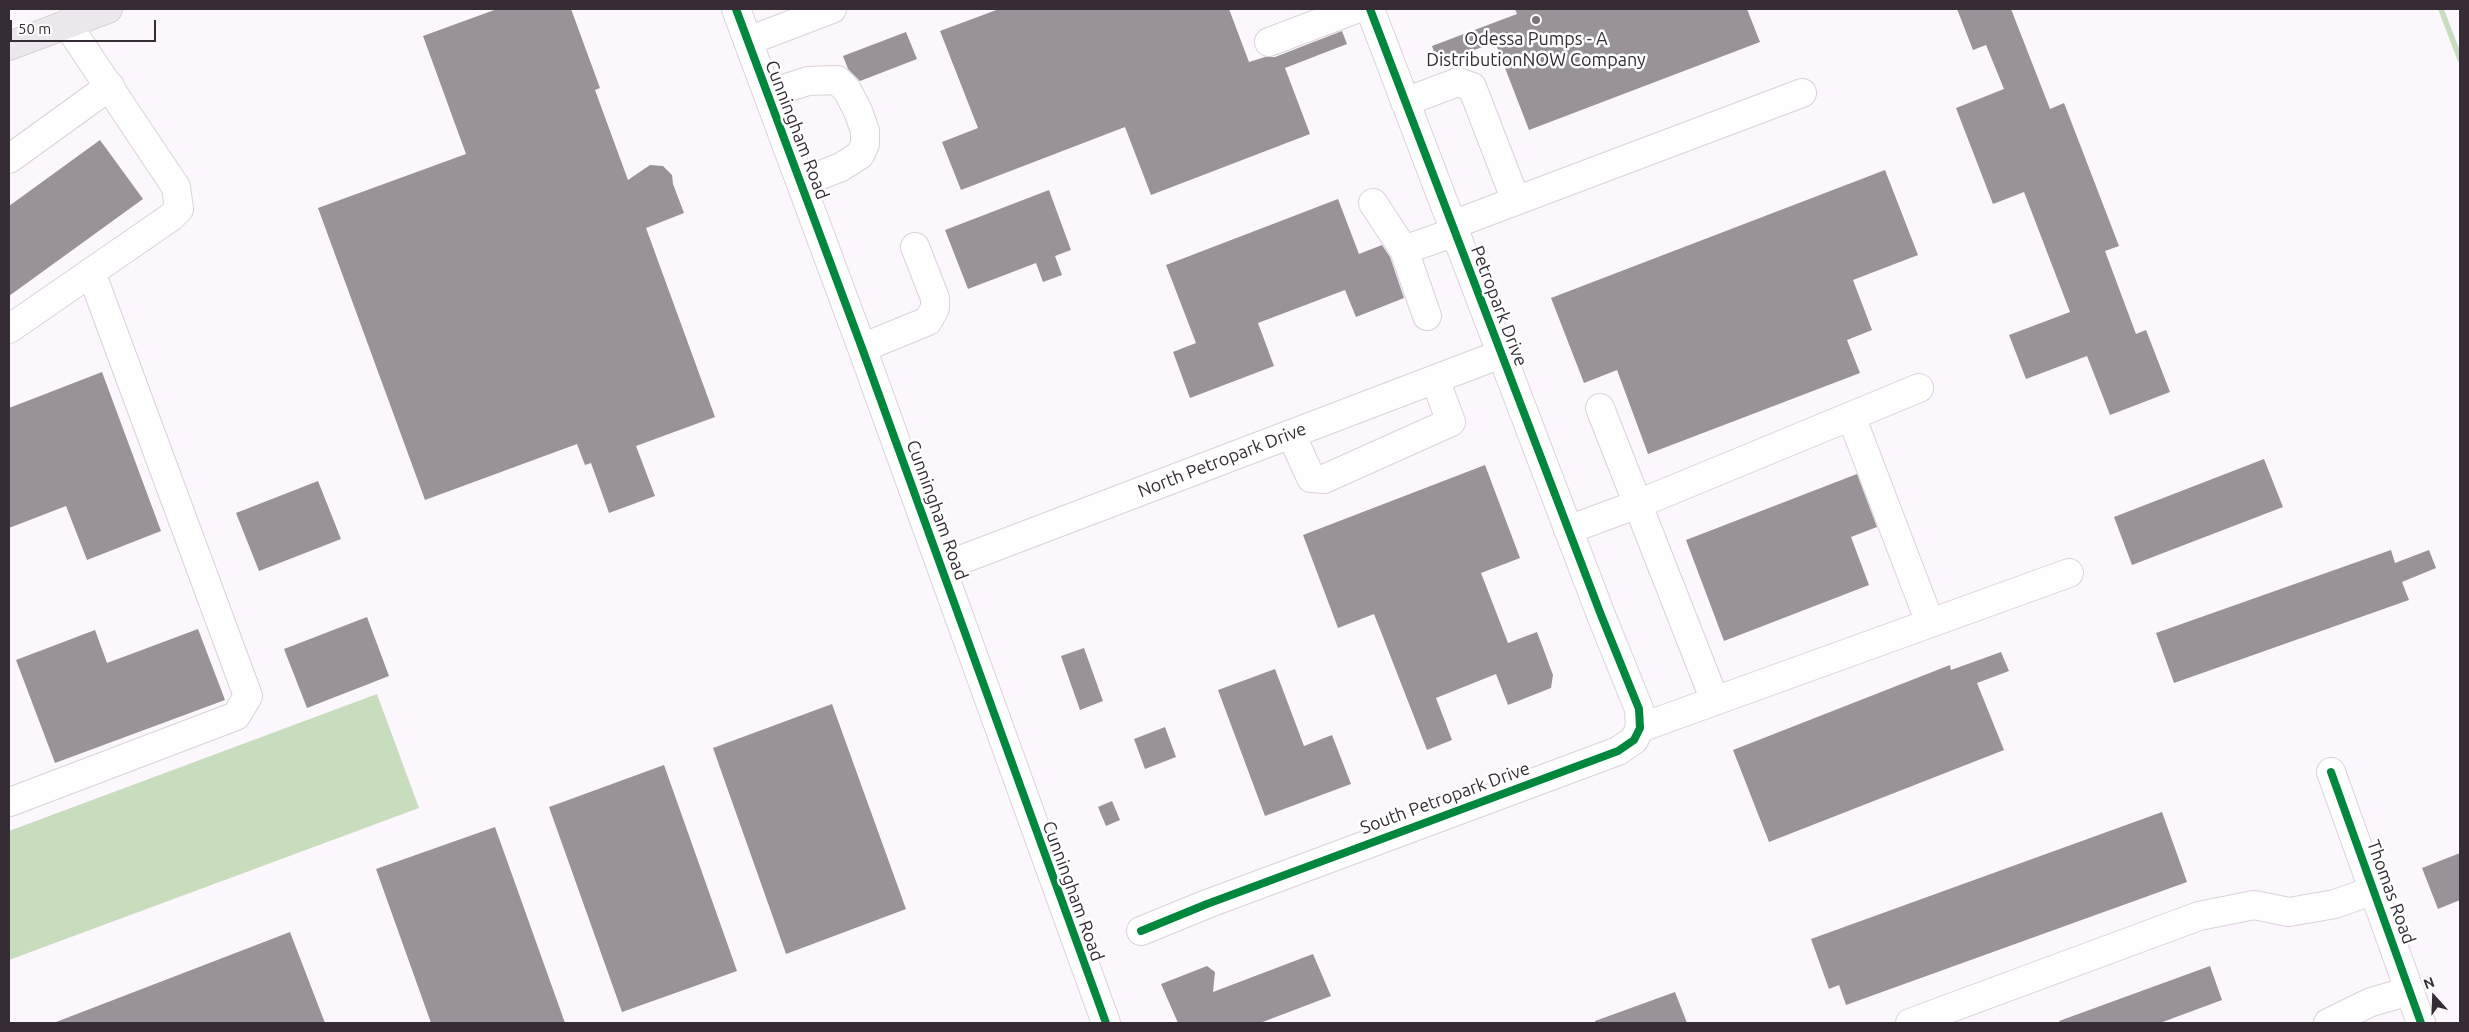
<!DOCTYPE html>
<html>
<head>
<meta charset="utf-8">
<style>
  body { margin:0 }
  #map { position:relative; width:2469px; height:1032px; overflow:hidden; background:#fcf7fc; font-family:Ubuntu,sans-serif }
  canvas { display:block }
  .frame { position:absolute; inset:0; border:10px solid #352c35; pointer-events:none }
  .north { position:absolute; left:2409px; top:972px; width:50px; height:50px; -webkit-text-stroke:4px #fff; paint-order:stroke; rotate:340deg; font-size:14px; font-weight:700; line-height:20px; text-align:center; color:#352c35 }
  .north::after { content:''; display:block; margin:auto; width:18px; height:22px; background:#352c35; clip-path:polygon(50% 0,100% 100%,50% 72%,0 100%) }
  .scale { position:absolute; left:10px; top:20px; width:146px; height:22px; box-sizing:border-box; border:2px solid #352c35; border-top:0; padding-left:6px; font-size:15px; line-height:18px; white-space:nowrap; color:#352c35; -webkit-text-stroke:4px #fff; paint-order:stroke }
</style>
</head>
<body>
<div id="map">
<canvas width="2469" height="1032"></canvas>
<div class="frame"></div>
<div class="north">N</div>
<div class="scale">50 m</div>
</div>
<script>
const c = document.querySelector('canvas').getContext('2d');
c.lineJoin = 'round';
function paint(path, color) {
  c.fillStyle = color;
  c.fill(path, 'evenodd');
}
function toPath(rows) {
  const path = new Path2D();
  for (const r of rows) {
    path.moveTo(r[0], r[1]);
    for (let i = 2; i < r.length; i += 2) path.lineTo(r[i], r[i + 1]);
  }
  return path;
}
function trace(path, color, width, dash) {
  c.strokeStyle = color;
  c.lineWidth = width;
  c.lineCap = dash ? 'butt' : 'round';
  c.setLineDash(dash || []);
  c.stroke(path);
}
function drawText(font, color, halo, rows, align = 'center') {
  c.font = font + ' Ubuntu,sans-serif';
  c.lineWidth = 5;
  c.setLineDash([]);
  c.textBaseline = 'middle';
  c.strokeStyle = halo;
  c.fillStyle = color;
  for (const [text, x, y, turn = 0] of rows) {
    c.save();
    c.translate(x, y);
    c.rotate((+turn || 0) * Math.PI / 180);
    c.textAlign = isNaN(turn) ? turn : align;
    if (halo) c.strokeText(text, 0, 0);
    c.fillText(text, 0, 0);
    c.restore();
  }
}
paint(toPath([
  [377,694,419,808,9,960,9,831]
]), '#c8dcbe');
trace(toPath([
  [2441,9,2460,59]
]), '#c8dcbe', 5.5);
paint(toPath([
  [497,9,571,9,600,88,595,90,628,180,650,165,663,166,672,175,673,184,684,213,646,228,715,417,636,446,655,496,609,513,591,463,585,465,577,444,425,500,318,208,466,154,423,36],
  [999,9,1229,9,1249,62,1265,57,1275,57,1342,31,1347,44,1285,68,1310,134,1151,195,1125,127,961,190,942,142,978,128,940,31],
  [1515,9,1747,9,1760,42,1529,130,1495,42,1438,64,1432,46,1517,14],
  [1957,9,2011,9,2050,109,2064,103,2119,246,2105,251,2136,334,2146,330,2170,392,2110,415,2087,356,2026,379,2009,335,2070,312,2024,192,1993,204,1956,108,2004,89,1986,45,1973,50],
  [906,32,917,59,860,81,848,69,843,56],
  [100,140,143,199,9,296,9,206],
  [1885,170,1918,255,1853,280,1872,330,1847,340,1860,373,1648,454,1617,370,1584,383,1551,298],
  [1049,190,1071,250,1055,256,1062,275,1043,282,1036,263,968,289,945,230],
  [1338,199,1359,254,1382,245,1390,257,1404,298,1356,317,1345,290,1258,323,1274,366,1190,398,1173,352,1196,343,1166,265],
  [102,372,161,531,87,560,66,506,9,528,9,408],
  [2264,459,2283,507,2132,565,2114,517],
  [1485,465,1520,558,1481,573,1508,643,1537,632,1553,675,1551,688,1508,705,1496,674,1436,698,1452,740,1427,750,1374,614,1338,628,1303,535],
  [1857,474,1877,527,1851,537,1869,585,1724,641,1686,540],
  [318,481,341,539,259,571,236,513],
  [2391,550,2395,563,2429,550,2436,568,2402,582,2409,600,2174,683,2156,633],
  [367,617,389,676,307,708,284,649],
  [198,629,225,700,55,763,16,660,95,630,107,663],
  [1084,648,1103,701,1080,710,1061,656],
  [2001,652,2009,671,1977,683,2004,750,1769,842,1733,750,1950,665,1951,670],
  [1275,669,1304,746,1332,735,1351,784,1265,816,1218,690],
  [832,704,906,909,786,954,713,748],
  [1165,727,1176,757,1145,769,1134,739],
  [664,765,737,971,622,1012,549,807],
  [1112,801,1120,820,1106,826,1098,807],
  [2162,812,2187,882,1846,1005,1839,985,1829,989,1811,939],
  [495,827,565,1023,431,1023,376,869],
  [2460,853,2460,900,2438,909,2422,868],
  [290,932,325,1023,56,1023,56,1022],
  [1313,954,1331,996,1260,1023,1178,1023,1161,984,1207,966,1215,972,1213,992],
  [2210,966,2222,1000,2160,1023,2060,1023,2059,1021],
  [1675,992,1687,1023,1595,1023,1595,1021]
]), '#999399');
const minor = toPath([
  [736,9,862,348,1106,1023],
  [748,41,832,9],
  [1269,42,1356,9],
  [768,94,808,81,837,80,847,90,858,111,865,131,865,144,860,155,841,167,801,183],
  [1405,102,1458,82,1472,87,1516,201],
  [9,159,110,86],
  [1373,203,1404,250],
  [1452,225,1802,93],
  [1427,316,1404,250,1455,232],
  [9,329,171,217,179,209,176,187,67,24],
  [862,348,928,321,935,308,935,298,915,247],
  [1600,408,1715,701],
  [1851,416,1930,623],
  [1291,434,1311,478,1324,479,1451,422,1435,379],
  [1568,530,1638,504,1919,388],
  [942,567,1501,354],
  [1640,728,2069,573],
  [2331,772,2421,1023],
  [10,802,236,716,248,696,91,272],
  [1141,931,1207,904,1618,751,1634,740,1640,728,1639,709,1601,615,1370,9],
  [1910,1023,2199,916,2254,905,2289,912,2335,904,2374,890],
  [2328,1023,2371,1002,2410,991]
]);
const major = toPath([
  [9,46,108,9]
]);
trace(minor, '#d9d3d9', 30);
trace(major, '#d6d2d6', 30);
trace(minor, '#fffeff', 28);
trace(major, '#ece7ec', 28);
trace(toPath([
  [736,9,862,348,1106,1023],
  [2331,772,2421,1023],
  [1141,931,1207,904,1618,751,1634,740,1640,728,1639,709,1601,615,1370,9]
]), '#00873e', 8);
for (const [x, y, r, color] of [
  [1536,20,5,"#7b737b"]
]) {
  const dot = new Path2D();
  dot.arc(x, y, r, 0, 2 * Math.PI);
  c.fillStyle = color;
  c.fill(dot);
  trace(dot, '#fff', 2);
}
drawText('18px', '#352c35', '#fff', [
  ["Odessa Pumps - A",1536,39],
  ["DistributionNOW Company",1536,60]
]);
drawText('18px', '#352c35', '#fff', [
  ["Cunningham Road",797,130,69],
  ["Petropark Drive",1499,306,69],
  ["North Petropark Drive",1222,460,-21],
  ["Cunningham Road",937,510,70],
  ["South Petropark Drive",1445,798,-20],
  ["Cunningham Road",1073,891,70],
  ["Thomas Road",2391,892,70]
]);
</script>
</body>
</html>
